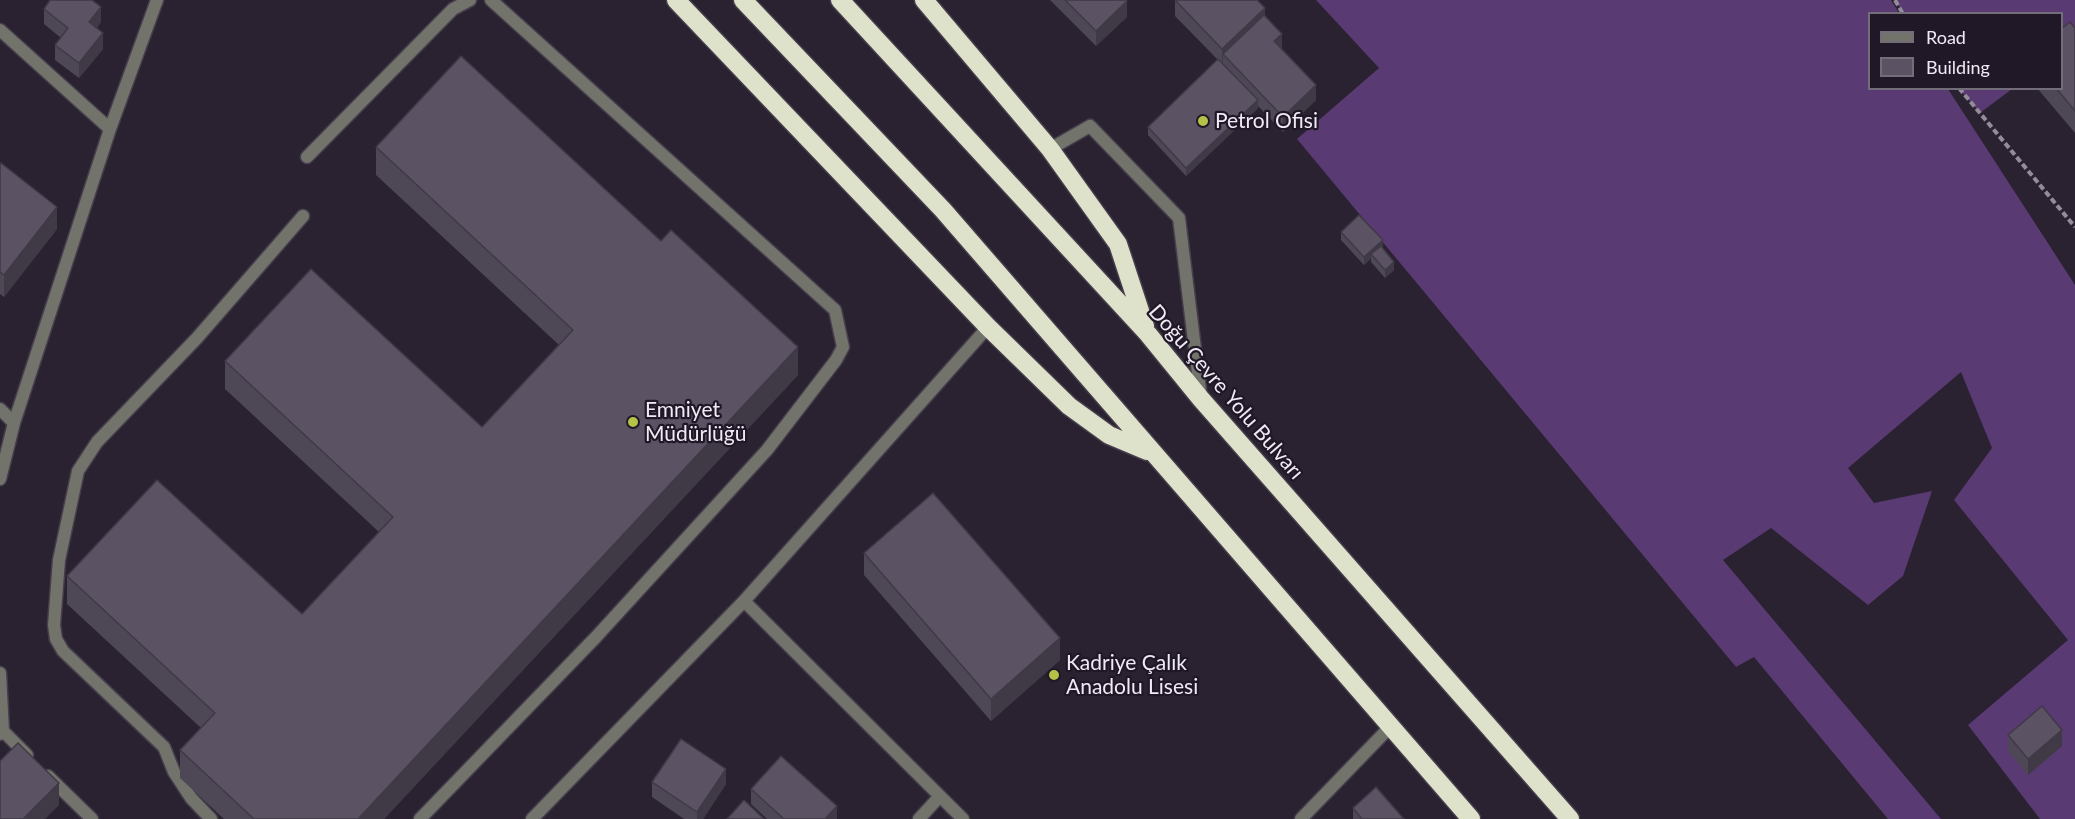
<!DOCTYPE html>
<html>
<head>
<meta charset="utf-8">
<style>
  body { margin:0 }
  #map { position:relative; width:2075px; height:819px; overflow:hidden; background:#2a2231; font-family:Lato,sans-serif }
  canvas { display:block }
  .legend { position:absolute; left:1868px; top:12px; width:195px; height:78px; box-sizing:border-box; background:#201827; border:2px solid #736c79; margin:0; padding:8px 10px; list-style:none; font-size:18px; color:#f0eaf5 }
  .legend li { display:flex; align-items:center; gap:12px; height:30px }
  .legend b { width:30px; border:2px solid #736c79 }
</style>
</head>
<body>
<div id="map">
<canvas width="2075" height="819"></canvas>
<ul class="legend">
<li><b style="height:8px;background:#72746b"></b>Road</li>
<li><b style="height:16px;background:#5b5264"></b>Building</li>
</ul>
</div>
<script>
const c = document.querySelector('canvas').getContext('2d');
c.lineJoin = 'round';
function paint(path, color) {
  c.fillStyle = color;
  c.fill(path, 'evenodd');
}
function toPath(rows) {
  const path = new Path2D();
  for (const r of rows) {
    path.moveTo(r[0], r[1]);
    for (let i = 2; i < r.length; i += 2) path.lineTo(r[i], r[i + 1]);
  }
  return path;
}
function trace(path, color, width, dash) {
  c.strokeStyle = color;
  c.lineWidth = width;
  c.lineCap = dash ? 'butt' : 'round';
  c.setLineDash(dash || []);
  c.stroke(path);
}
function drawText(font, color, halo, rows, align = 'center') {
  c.font = font + ' Lato,sans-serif';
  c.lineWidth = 4.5;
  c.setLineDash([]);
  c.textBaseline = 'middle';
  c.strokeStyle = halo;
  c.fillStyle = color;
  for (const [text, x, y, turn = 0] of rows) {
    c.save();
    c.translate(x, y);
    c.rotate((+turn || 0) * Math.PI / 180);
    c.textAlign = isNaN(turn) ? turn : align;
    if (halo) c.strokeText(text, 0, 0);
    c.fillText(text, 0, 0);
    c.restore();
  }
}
paint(toPath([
  [1316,0,1891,0,1899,13,1870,14,1870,88,1948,89,2075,285,2075,819,2040,819,1968,725,2068,640,1954,500,1992,448,1961,372,1848,468,1874,503,1932,491,1903,576,1868,605,1771,528,1723,560,1941,819,1888,819,1754,657,1736,667,1297,139,1379,68],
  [1895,0,2075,0,2075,40,2062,50,2062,14,1903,13],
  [1959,89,2012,89,1980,113]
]), '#593a73');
const lane = toPath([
  [1050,149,1090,126,1179,218,1201,398],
  [307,157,453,9,470,0],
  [211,819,191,798,174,772,164,747,63,651,56,639,54,625,59,560,78,471,97,442,197,338,303,216],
  [420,819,596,637,767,450,836,360,843,347,835,310,491,0]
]);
const street = toPath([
  [0,30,110,129],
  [0,409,14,423],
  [0,479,14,423,110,129,157,0],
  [744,601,963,819],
  [0,673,3,731],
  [0,734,3,731,27,755],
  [48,776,92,819],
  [532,819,744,601,988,327],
  [919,819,940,796],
  [1301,819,1390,727]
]);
const highway = toPath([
  [676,0,988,327,1069,406,1109,435,1147,451],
  [743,0,943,210,1471,819],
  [840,0,1148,334,1201,399,1570,819],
  [924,0,1050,149,1118,244,1145,326]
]);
trace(lane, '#463e4c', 15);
trace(street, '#463e4c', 15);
trace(highway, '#463e4c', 21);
trace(toPath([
  [1895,0,1903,14],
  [1959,88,2075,227]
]), '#938c99', 4, [6, 3]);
trace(lane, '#72746b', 12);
trace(street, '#72746b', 12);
trace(highway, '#dfe2cb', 18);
paint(toPath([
  [1050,0,1126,0,1127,17,1096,46],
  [1175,0,1265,15,1282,49,1316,100,1283,132,1258,106,1258,108,1186,176,1148,135,1148,127,1218,60,1175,16],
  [44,9,101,22,97,28,103,49,79,78,55,60,55,45,61,38,44,24],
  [2075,28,2075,133,2037,88,2061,88],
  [376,147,798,375,384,819,224,819,180,778,180,750,201,728,67,604,67,576,302,614,379,532,225,389,225,361,482,427,559,345,376,175],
  [0,165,57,229,4,297,0,294],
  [1341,232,1383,248,1394,270,1385,278,1371,262,1371,258,1364,265,1341,240],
  [864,553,1060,660,991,721,864,575],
  [2008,735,2062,746,2028,775,2008,751],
  [652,782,726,784,703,819,684,819,652,797],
  [751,789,837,819,767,819,751,804],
  [1353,808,1404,819,1353,819]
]), '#4e4756');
paint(toPath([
  [1127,1,1127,17,1096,46,1096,31],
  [101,7,101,22,89,37,89,22],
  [1265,8,1265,24,1223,54,1223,64,1222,64,1222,49],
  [103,33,103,49,79,78,79,63],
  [1282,34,1282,49,1274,41],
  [1316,85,1316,100,1283,132,1283,117],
  [1258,100,1258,108,1186,176,1186,168],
  [57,207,57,229,4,297,4,275],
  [1383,240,1383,248,1371,254,1371,258,1364,265,1364,257],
  [1394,262,1394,270,1385,278,1385,270],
  [798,347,798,375,384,819,358,819],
  [1060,638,1060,660,991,721,991,699],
  [2062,730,2062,746,2028,775,2028,759],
  [726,769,726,784,703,819,697,819,697,812],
  [59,783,59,805,45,819,23,819],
  [837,806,837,819,825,819]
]), '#403946');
const building = toPath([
  [50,0,92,0,101,7,89,22,103,33,79,63,55,45,68,28,44,9,50,0],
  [1065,0,1126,0,1127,1,1096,31,1065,0],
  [1175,0,1257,0,1265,8,1222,49,1175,0],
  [1264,15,1282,34,1274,41,1316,85,1283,117,1223,54,1264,15],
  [2070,22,2075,28,2075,111,2056,88,2061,88,2061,29,2070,22],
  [461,56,661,241,671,230,798,347,358,819,254,819,180,750,215,713,67,576,157,480,302,614,393,517,225,361,311,269,482,427,573,330,376,147,461,56],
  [1218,59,1258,100,1186,168,1148,127,1218,59],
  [1,163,57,207,4,275,0,272,0,165,1,163],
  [1359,215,1383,240,1364,257,1341,232,1359,215],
  [1381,246,1394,262,1385,270,1371,254,1381,246],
  [933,493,1060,638,991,699,864,553,933,493],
  [2042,706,2062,730,2028,759,2008,735,2042,706],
  [681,739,726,769,697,812,652,782,681,739],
  [18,743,59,783,23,819,0,819,0,761,18,743],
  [781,756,837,806,825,819,784,819,751,789,781,756],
  [1376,787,1404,819,1362,819,1353,808,1376,787],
  [744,800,764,819,727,819,744,800]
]);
paint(building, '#5b5264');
trace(building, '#403946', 1.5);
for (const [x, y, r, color] of [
  [1203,121,6,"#b6c148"],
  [633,422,6,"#b6c148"],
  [1054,675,6,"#b6c148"]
]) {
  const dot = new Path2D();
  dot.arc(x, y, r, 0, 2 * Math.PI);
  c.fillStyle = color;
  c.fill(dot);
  trace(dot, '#201827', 2);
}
drawText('21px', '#f0eaf5', '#201827', [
  ["Petrol Ofisi",1215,121],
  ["Emniyet",645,410],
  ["Müdürlüğü",645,434],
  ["Kadriye Çalık",1066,663],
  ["Anadolu Lisesi",1066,687]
], 'left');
drawText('21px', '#f0eaf5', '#201827', [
  ["Doğu Çevre Yolu Bulvarı",1226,392,49]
]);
</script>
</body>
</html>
